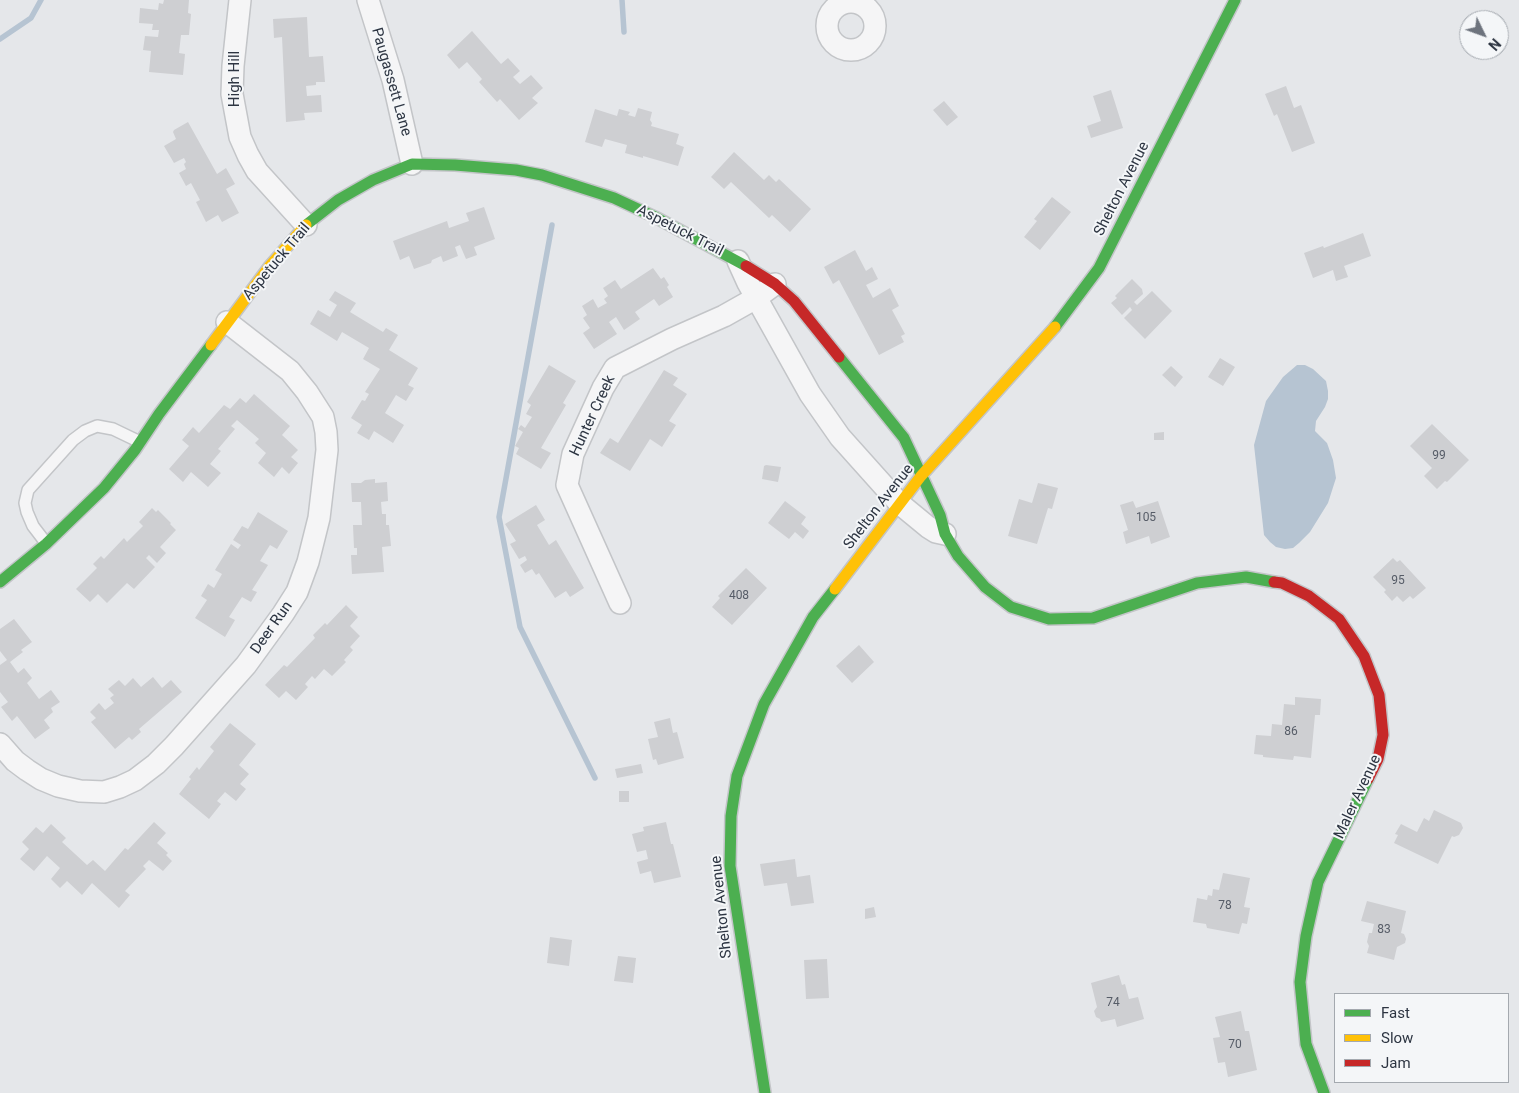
<!DOCTYPE html>
<html>
<head>
<meta charset="utf-8">
<style>
  body { margin:0 }
  #map { position:relative; width:1519px; height:1093px; overflow:hidden; background:#e5e7ea; font-family:Roboto,sans-serif }
  canvas { display:block }
  .legend { position:absolute; left:1334px; top:993px; width:175px; height:90px; box-sizing:border-box; background:#f4f6f8; border:1px solid #a4a9af; margin:0; padding:6px 9px; list-style:none; font-size:15px; color:#2d3542 }
  .legend li { display:flex; align-items:center; gap:10px; height:25px }
  .legend b { width:25px; border:1px solid #a4a9af }
  .north { position:absolute; left:1459px; top:10px; width:50px; height:50px; box-sizing:border-box; background:#f4f6f8; border:1px solid #a4a9af; border-radius:50%; rotate:132deg; font-size:14px; font-weight:700; line-height:20px; text-align:center; color:#2d3542 }
  .north::after { content:''; display:block; margin:auto; width:18px; height:22px; background:#6d737d; clip-path:polygon(50% 0,100% 100%,50% 72%,0 100%) }
</style>
</head>
<body>
<div id="map">
<canvas width="1519" height="1093"></canvas>
<ul class="legend">
<li><b style="height:6px;background:#4caf50"></b>Fast</li>
<li><b style="height:6px;background:#ffc107"></b>Slow</li>
<li><b style="height:6px;background:#c62828"></b>Jam</li>
</ul>
<div class="north">N</div>
</div>
<script>
const c = document.querySelector('canvas').getContext('2d');
c.lineJoin = 'round';
function paint(path, color) {
  c.fillStyle = color;
  c.fill(path, 'evenodd');
}
function toPath(rows) {
  const path = new Path2D();
  for (const r of rows) {
    if (r.length === 3) {
      path.moveTo(r[0] + r[2], r[1]);
      path.arc(r[0], r[1], r[2], 0, 2 * Math.PI);
      continue;
    }
    path.moveTo(r[0], r[1]);
    for (let i = 2; i < r.length; i += 2) path.lineTo(r[i], r[i + 1]);
  }
  return path;
}
function trace(path, color, width, dash) {
  c.strokeStyle = color;
  c.lineWidth = width;
  c.lineCap = dash ? 'butt' : 'round';
  c.setLineDash(dash || []);
  c.stroke(path);
}
function drawText(font, color, halo, rows, align = 'center') {
  c.font = font + ' Roboto,sans-serif';
  c.lineWidth = 4;
  c.setLineDash([]);
  c.textBaseline = 'middle';
  c.strokeStyle = halo;
  c.fillStyle = color;
  for (const [text, x, y, turn = 0] of rows) {
    c.save();
    c.translate(x, y);
    c.rotate((+turn || 0) * Math.PI / 180);
    c.textAlign = isNaN(turn) ? turn : align;
    if (halo) c.strokeText(text, 0, 0);
    c.fillText(text, 0, 0);
    c.restore();
  }
}
paint(toPath([
  [1297,365,1305,365,1313,369,1326,381,1328,391,1328,399,1325,407,1316,421,1315,431,1327,443,1333,460,1336,478,1328,503,1310,532,1299,543,1293,548,1285,549,1276,547,1270,542,1264,535,1254,445,1266,401,1283,377]
]), '#b6c4d2');
trace(toPath([
  [622,0,624,32],
  [0,39,31,18,41,0],
  [552,225,499,517,520,627,595,778]
]), '#b6c4d2', 5.5);
paint(toPath([
  [164,0,189,0,188,13,191,14,189,35,181,35,179,53,185,54,183,75,149,72,151,51,143,50,145,36,158,37,159,30,152,30,153,24,139,23,140,8,158,10,159,3,163,4],
  [307,17,309,57,323,56,325,82,316,82,316,85,306,86,307,96,321,95,322,112,304,113,305,120,286,122,282,37,274,38,273,19],
  [472,31,501,64,508,58,520,71,513,77,520,84,531,75,543,88,532,98,538,103,519,120,500,99,497,102,479,82,482,79,467,62,459,69,447,55],
  [1286,86,1294,108,1301,105,1315,143,1292,152,1277,114,1274,116,1265,94],
  [1111,90,1123,128,1091,138,1087,126,1101,121,1093,96],
  [944,101,958,117,947,126,933,110],
  [638,108,652,112,650,120,652,123,651,126,679,134,676,144,684,147,678,166,643,156,643,158,625,153,627,145,605,139,602,147,585,142,595,109,617,116,619,109,630,112,628,115,635,117],
  [188,122,217,174,226,168,235,184,226,189,239,213,222,222,218,215,206,222,196,202,200,200,191,183,186,186,179,173,186,169,184,164,186,162,184,158,174,163,164,146,176,139,173,132,174,130],
  [734,152,764,180,769,175,776,182,779,179,811,209,790,232,772,215,769,218,731,182,724,189,711,177],
  [1052,197,1071,212,1040,250,1024,237,1037,221,1034,219],
  [484,207,495,239,474,247,477,255,466,259,460,245,455,247,458,256,443,262,441,256,432,260,431,263,414,269,409,256,400,260,393,241,447,221,449,228,469,221,466,213],
  [1363,233,1371,256,1344,266,1348,277,1336,281,1333,270,1313,278,1304,253,1323,246,1324,248],
  [855,250,866,271,872,267,878,279,866,285,873,298,890,288,899,306,892,310,905,334,901,336,904,342,879,355,839,280,833,284,824,267],
  [653,268,661,279,664,277,669,285,667,287,673,297,659,306,654,299,635,312,640,319,624,330,616,317,609,322,617,334,594,349,583,333,590,328,583,318,587,315,582,306,593,299,598,308,607,303,604,299,608,296,603,288,615,280,621,289],
  [1132,279,1142,289,1143,294,1134,302,1137,305,1152,291,1172,311,1145,339,1124,318,1132,310,1130,307,1122,315,1111,303,1117,298,1115,296],
  [335,291,356,303,350,312,383,332,386,328,398,335,389,350,418,368,408,385,414,388,406,401,396,395,385,413,404,425,393,443,374,431,369,440,357,433,362,425,351,418,362,400,365,401,369,394,365,392,380,369,363,359,369,348,342,332,337,341,310,324,318,310,330,317,337,305,329,300],
  [1220,358,1235,367,1223,386,1208,377],
  [549,365,576,381,563,403,566,405,541,448,551,453,541,469,516,454,519,448,515,446,523,432,518,429,521,425,525,428,532,417,526,414,531,405,527,402],
  [1171,366,1183,377,1175,387,1162,375],
  [664,370,678,378,673,385,687,394,669,421,676,425,662,447,650,439,630,471,600,453,610,438,618,443],
  [254,394,290,426,282,435,298,450,291,457,298,463,289,474,282,467,274,477,258,463,266,453,255,443,259,439,237,420,231,426,235,429,218,449,221,451,210,464,221,473,208,487,191,472,183,482,169,469,189,446,182,440,193,427,199,433,224,405,230,409,240,398,246,403],
  [1432,424,1469,460,1447,482,1445,481,1437,489,1424,476,1432,468,1410,446],
  [1164,432,1164,440,1154,440,1154,433],
  [766,465,781,467,778,482,762,479,764,466],
  [375,479,375,483,387,482,388,501,381,502,382,514,386,514,386,525,389,525,391,546,382,547,384,572,352,574,351,555,357,555,357,548,354,548,353,525,362,525,361,502,352,502,351,483,361,483,365,480],
  [1038,483,1058,488,1052,509,1048,508,1037,544,1008,536,1019,499,1032,503],
  [785,501,806,517,801,524,809,531,803,539,795,532,789,539,768,523],
  [1133,501,1136,508,1158,501,1170,537,1151,544,1149,536,1126,544,1123,532,1128,530,1120,505],
  [536,505,545,520,537,525,549,545,556,540,584,588,570,597,566,591,555,598,539,573,536,575,532,569,525,573,520,565,527,560,525,556,519,559,510,544,516,541,505,524],
  [152,508,156,512,158,510,171,523,170,524,176,530,160,547,166,553,157,563,149,555,146,558,155,567,134,589,127,583,107,603,98,594,90,602,76,589,97,568,93,564,101,556,104,559,124,538,127,542,143,526,139,522],
  [258,512,288,531,277,549,270,545,260,561,268,565,252,590,257,592,251,602,242,597,229,617,235,620,225,637,195,618,207,600,201,596,208,584,214,588,222,574,215,570,231,544,238,549,241,545,233,540,242,526,248,529],
  [1393,558,1397,562,1400,560,1426,588,1413,599,1410,596,1403,602,1397,596,1392,601,1384,592,1386,590,1373,577],
  [746,568,767,588,732,625,712,607,720,598,718,596],
  [346,605,358,617,350,626,360,636,350,647,353,650,344,660,346,662,332,676,324,669,315,679,312,676,305,684,308,687,296,700,286,691,279,698,265,685,284,665,287,667,315,638,313,635,325,623,327,625],
  [14,619,32,642,21,650,23,652,10,662,18,673,24,668,32,678,27,683,39,699,51,690,60,702,51,708,53,712,44,720,50,728,35,739,17,716,12,721,1,707,8,702,0,692,0,665,7,660,0,651,0,629],
  [859,645,874,662,852,683,836,666],
  [153,677,162,688,171,680,182,692,139,729,141,732,132,740,129,737,115,749,91,722,96,718,90,712,99,703,105,710,114,703,110,698,114,695,108,689,119,680,125,686,133,678,141,687],
  [1295,697,1321,699,1320,715,1315,715,1311,758,1294,756,1293,760,1263,757,1263,755,1254,754,1256,735,1271,736,1272,724,1282,725,1284,704,1295,705],
  [670,718,673,733,677,732,684,758,658,765,656,759,653,760,648,739,658,737,654,722],
  [230,723,256,744,239,765,249,774,240,784,246,789,236,801,225,792,217,801,221,804,209,819,179,794,191,779,189,777,197,767,199,770,214,751,210,747],
  [641,764,643,773,617,778,615,769],
  [619,791,629,791,629,802,619,802],
  [1434,810,1461,823,1463,828,1459,835,1454,837,1452,836,1438,864,1394,843,1398,835,1395,834,1401,824,1417,832,1424,818,1429,821],
  [154,822,166,833,157,843,168,853,166,855,172,861,163,871,149,860,143,866,146,869,125,891,130,895,119,908,92,883,82,895,67,881,60,888,51,879,60,868,47,856,34,871,20,859,29,849,22,842,36,827,43,833,51,824,66,838,62,842,87,865,93,860,105,871,125,848,128,850],
  [666,822,671,844,673,844,681,877,654,883,651,871,640,874,637,862,648,859,646,850,637,852,632,834,644,831,643,827],
  [795,859,797,877,810,875,814,903,791,906,787,883,764,886,760,864],
  [1223,873,1250,878,1244,907,1250,908,1247,924,1242,923,1239,934,1207,928,1206,924,1193,922,1197,898,1207,900,1208,895,1212,896,1213,889,1219,890],
  [1367,901,1406,911,1401,933,1404,934,1406,939,1405,943,1397,947,1394,960,1367,953,1369,946,1367,942,1369,933,1372,933,1374,924,1361,921],
  [874,907,876,917,865,919,865,909],
  [550,937,572,940,569,966,547,963],
  [618,956,636,958,633,983,614,981],
  [827,959,829,998,806,999,804,960],
  [1119,975,1122,985,1125,984,1129,999,1138,997,1144,1019,1117,1027,1115,1019,1101,1022,1100,1019,1096,1017,1094,1011,1097,1007,1091,983],
  [1241,1011,1245,1031,1249,1031,1257,1070,1228,1077,1225,1062,1218,1063,1213,1038,1220,1037,1215,1017]
]), '#cecfd2');
const lane = toPath([
  [46,543,33,526,27,512,25,503,28,490,73,440,85,431,97,426,113,429,140,442]
]);
const street = toPath([
  [240,0,233,66,232,94,240,137,248,155,257,171,306,225],
  [368,0,393,80,412,164],
  [851,26,24],
  [738,261,748,283,810,394,840,437,900,504,928,527,936,532,945,534],
  [620,603,567,485,573,454,603,388,615,368,672,339,724,316,756,298,775,284],
  [0,744,15,761,27,770,41,779,58,786,80,791,104,792,120,787,135,780,156,764,174,746,246,665,283,614,297,592,308,562,319,518,327,450,326,432,323,417,307,392,290,371,227,322]
]);
const fast = toPath([
  [306,225,338,200,373,180,412,164,455,165,516,170,542,175,614,198,655,217,746,266],
  [1055,327,1099,268,1235,0],
  [839,357,904,438,940,515,945,534,958,556,985,587,1011,607,1049,619,1093,618,1197,583,1246,577,1274,582],
  [0,582,46,544,104,488,135,450,159,414,211,345],
  [765,1093,730,866,731,816,737,776,764,704,813,617,835,589],
  [1324,1093,1306,1044,1300,982,1306,936,1318,882,1368,779]
]);
const slow = toPath([
  [211,345,269,267,306,225],
  [835,589,921,476,1055,327]
]);
const jam = toPath([
  [746,266,775,284,794,301,839,357],
  [1274,582,1282,583,1309,596,1339,619,1364,656,1379,695,1383,735,1378,759,1368,779]
]);
trace(lane, '#c3c5c8', 14);
trace(street, '#c3c5c8', 24);
trace(fast, '#c3c5c8', 14);
trace(slow, '#c3c5c8', 14);
trace(jam, '#c3c5c8', 14);
trace(lane, '#f5f5f6', 11);
trace(street, '#f5f5f6', 21);
trace(fast, '#4caf50', 11);
trace(slow, '#ffc107', 11);
trace(jam, '#c62828', 11);
drawText('12px', '#565c67', null, [
  ["99",1439,456],
  ["105",1146,518],
  ["95",1398,581],
  ["408",739,596],
  ["86",1291,732],
  ["78",1225,906],
  ["83",1384,930],
  ["74",1113,1003],
  ["70",1235,1045]
]);
drawText('15px', '#2d3542', '#f4f6f8', [
  ["High Hill",235,79,-90],
  ["Paugassett Lane",391,82,74],
  ["Shelton Avenue",1122,189,-63],
  ["Aspetuck Trail",680,231,27],
  ["Aspetuck Trail",277,262,-50],
  ["Hunter Creek",593,416,-65],
  ["Shelton Avenue",879,507,-52],
  ["Deer Run",272,628,-55],
  ["Maler Avenue",1358,797,-65],
  ["Shelton Avenue",722,907,-96]
]);
</script>
</body>
</html>
